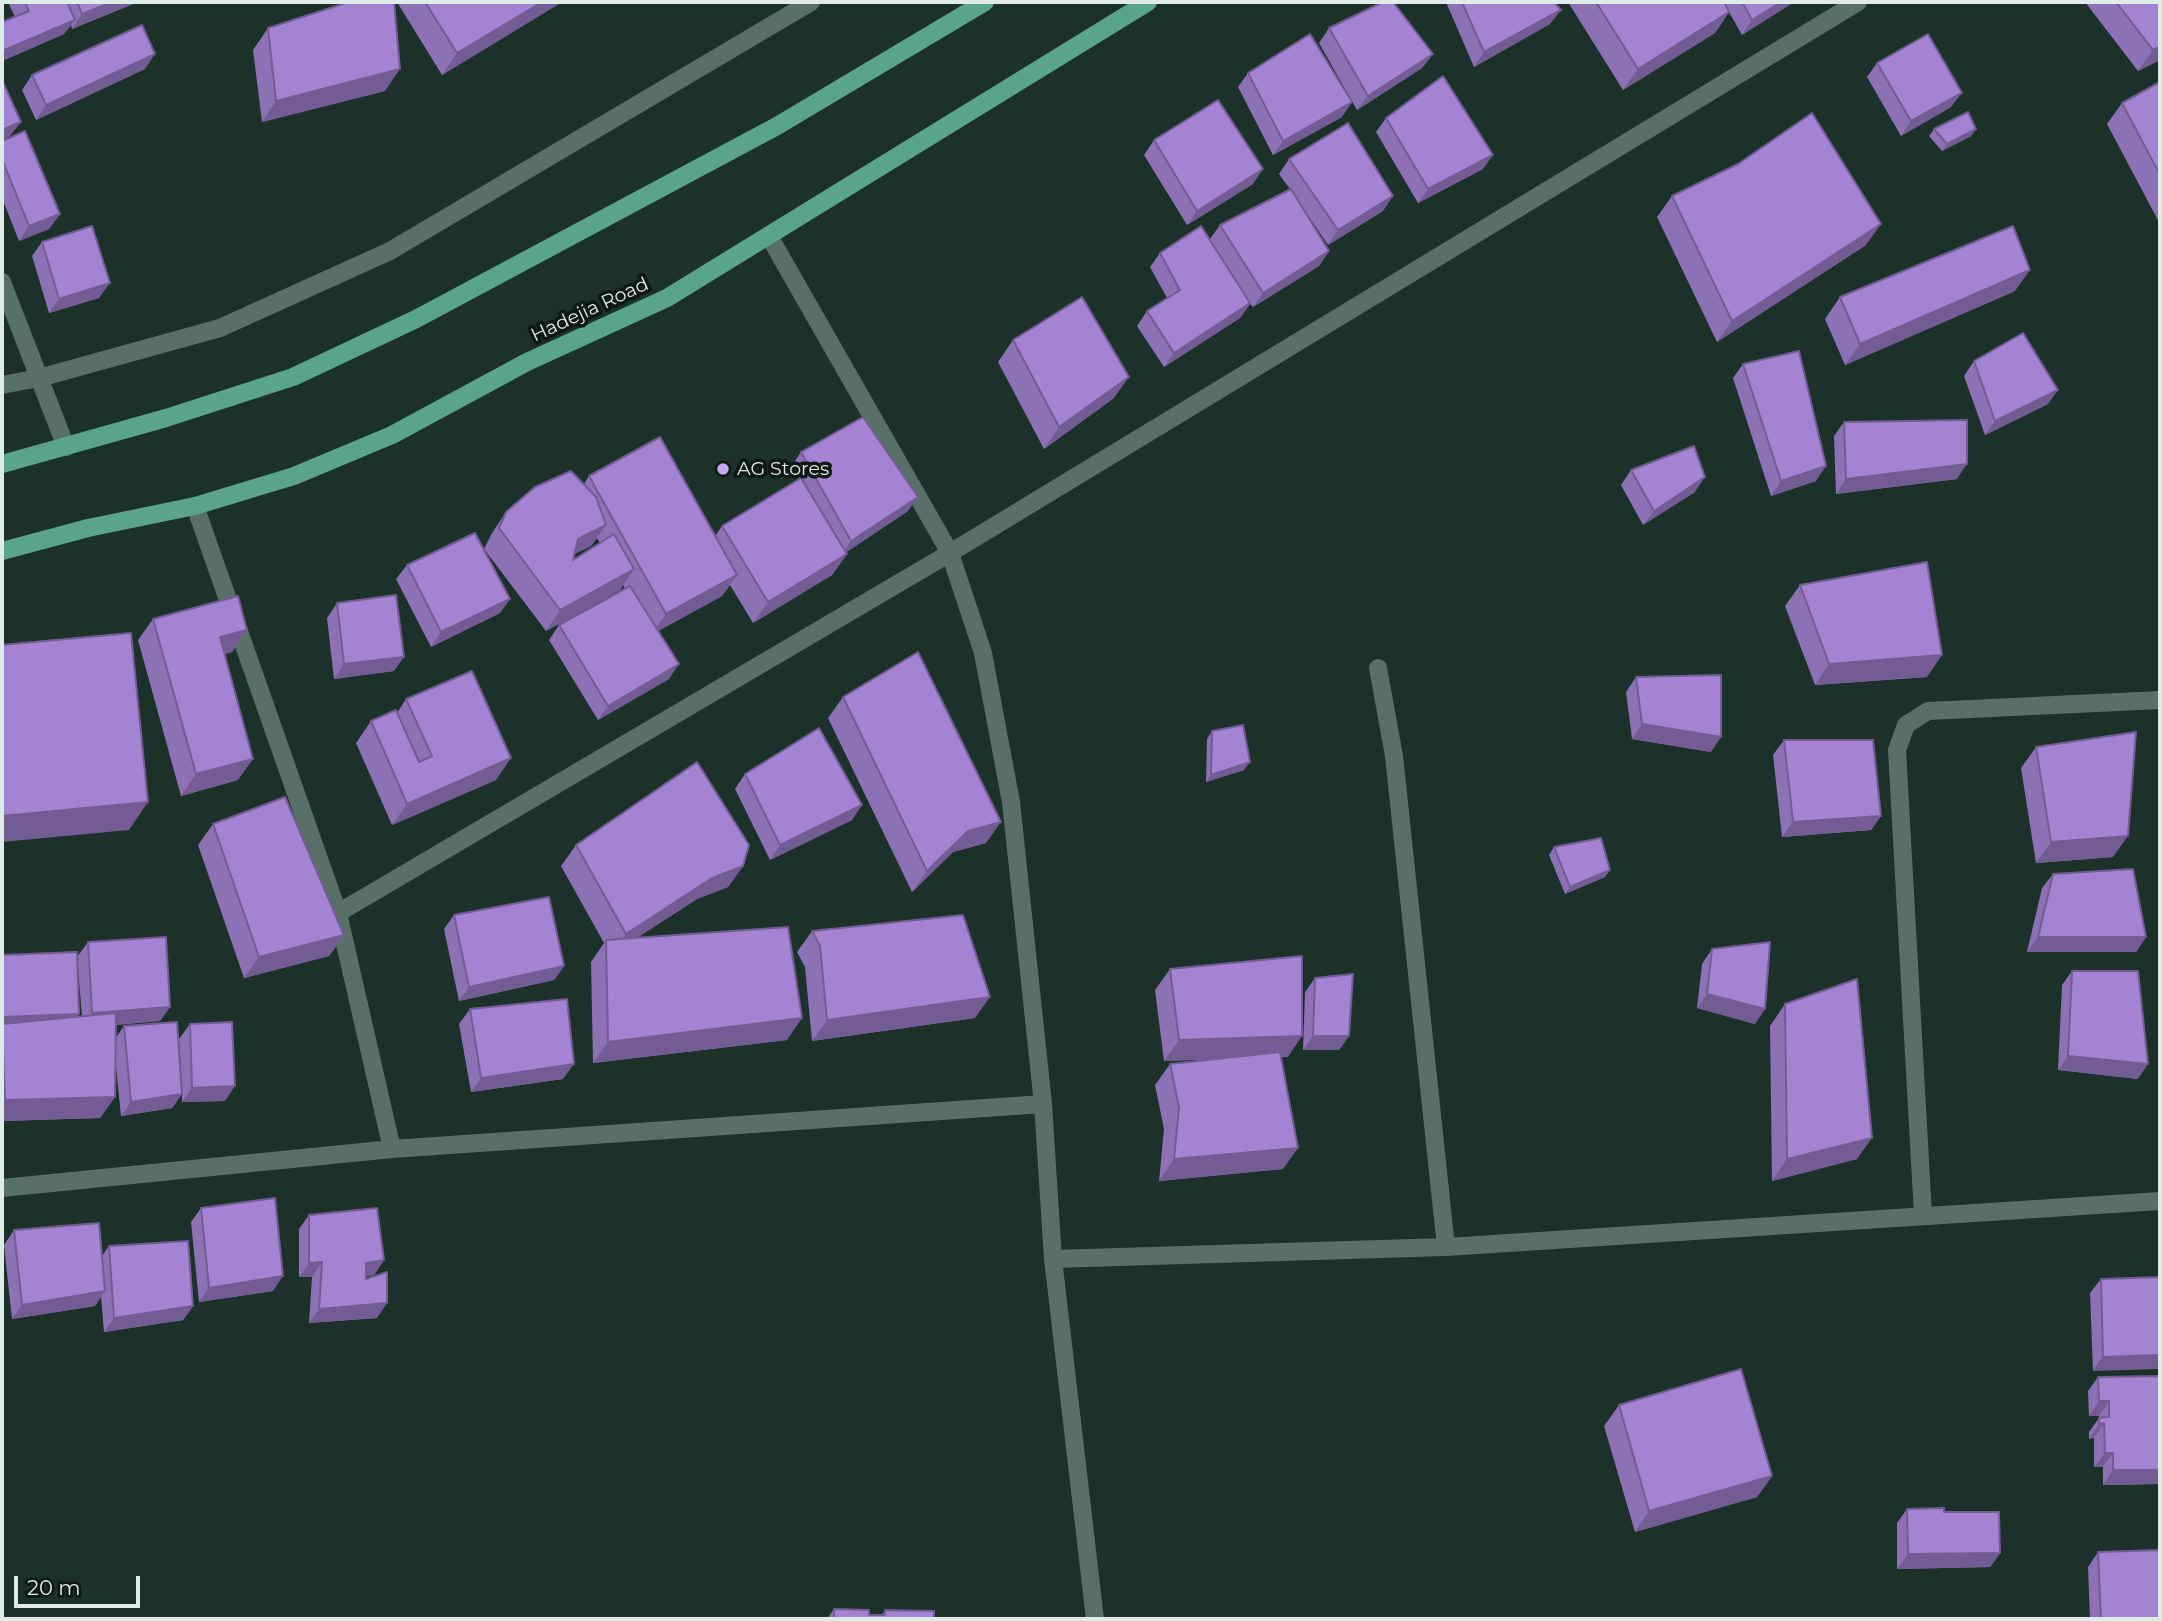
<!DOCTYPE html>
<html>
<head>
<meta charset="utf-8">
<style>
  body { margin:0 }
  #map { position:relative; width:2162px; height:1621px; overflow:hidden; background:#1b312a; font-family:Montserrat,sans-serif }
  canvas { display:block }
  .frame { position:absolute; inset:0; border:4px solid #deebe6; pointer-events:none }
  .scale { position:absolute; left:14px; top:1576px; width:126px; height:32px; box-sizing:border-box; border:4px solid #deebe6; border-top:0; padding-left:9px; font-size:21px; line-height:24px; white-space:nowrap; color:#deebe6; -webkit-text-stroke:5px #0d1714; paint-order:stroke }
</style>
</head>
<body>
<div id="map">
<canvas width="2162" height="1621"></canvas>
<div class="frame"></div>
<div class="scale">20 m</div>
</div>
<script>
const c = document.querySelector('canvas').getContext('2d');
c.lineJoin = 'round';
function toPath(rows) {
  const path = new Path2D();
  for (const r of rows) {
    path.moveTo(r[0], r[1]);
    for (let i = 2; i < r.length; i += 2) path.lineTo(r[i], r[i + 1]);
  }
  return path;
}
function trace(path, color, width, dash) {
  c.strokeStyle = color;
  c.lineWidth = width;
  c.lineCap = dash ? 'butt' : 'round';
  c.setLineDash(dash || []);
  c.stroke(path);
}
function paint(path, color) {
  c.fillStyle = color;
  c.fill(path, 'evenodd');
}
function drawText(font, color, halo, rows, align = 'center') {
  c.font = font + ' Montserrat,sans-serif';
  c.lineWidth = 7;
  c.setLineDash([]);
  c.textBaseline = 'middle';
  c.strokeStyle = halo;
  c.fillStyle = color;
  for (const [text, x, y, turn = 0] of rows) {
    c.save();
    c.translate(x, y);
    c.rotate((+turn || 0) * Math.PI / 180);
    c.textAlign = isNaN(turn) ? turn : align;
    if (halo) c.strokeText(text, 0, 0);
    c.fillText(text, 0, 0);
    c.restore();
  }
}
trace(toPath([
  [769,236,950,553,983,653,1011,802,1043,1104,1053,1259,1095,1619],
  [2,282,66,447],
  [2,385,39,378,220,328,390,251,811,2],
  [195,506,338,913,392,1149],
  [1378,668,1394,756,1446,1247],
  [338,913,950,553,1858,2],
  [2,1188,392,1149,1043,1104],
  [1923,1215,1897,750,1906,725,1928,711,2160,700],
  [1053,1259,1446,1247,2160,1201]
]), '#587068', 18);
trace(toPath([
  [2,464,166,418,293,377,416,319,777,126,985,2],
  [2,551,88,528,195,506,294,476,392,435,527,362,667,298,1148,2]
]), '#5aa48e', 18);
paint(toPath([
  [8,2,138,2,72,29,71,25,64,34,2,61,2,22,15,17],
  [397,2,562,2,442,75],
  [1446,2,1554,2,1550,24,1474,67],
  [1568,2,1794,2,1742,35,1729,12,1715,33,1623,90],
  [2085,2,2160,2,2160,60,2138,71],
  [268,28,385,91,262,122,253,50],
  [1329,28,1433,54,1422,68,1357,110,1319,43],
  [1877,63,1951,107,1901,136,1867,77],
  [145,69,36,120,22,90,32,75],
  [1248,73,1342,117,1273,155,1238,87],
  [2160,82,2160,224,2107,124,2122,103],
  [1386,118,1483,169,1418,203,1376,132],
  [1934,129,1971,136,1942,151,1929,136],
  [1154,140,1253,184,1187,225,1144,155],
  [2,141,60,214,49,229,19,241,2,198],
  [1289,159,1383,211,1328,245,1303,208,1329,251,1319,266,1253,307,1250,304,1240,318,1164,367,1137,326,1147,311,1167,298,1150,267,1160,253,1236,281,1210,239,1220,225,1290,189,1279,174],
  [1672,196,1866,245,1717,342,1657,217],
  [42,242,99,298,49,313,32,256],
  [2015,291,1845,365,1825,319,1840,297],
  [1013,340,1114,398,1044,449,998,362],
  [1974,361,2048,404,1985,435,1964,376],
  [1743,364,1816,481,1771,496,1733,378],
  [1844,422,1957,479,1836,494,1834,436],
  [801,452,908,511,846,552,847,554,832,575,753,623,730,585,722,596,658,631,669,679,598,720,549,640,559,625,625,589,623,585,620,590,546,631,484,549,492,533,506,512,584,484,589,476,715,536,722,526,799,480,791,467],
  [597,538,600,543,573,560,574,554,591,546],
  [1631,470,1695,492,1643,525,1621,485],
  [407,565,510,599,500,613,431,647,396,579],
  [1800,585,1927,677,1815,685,1785,606],
  [337,603,394,671,334,679,327,618],
  [153,619,247,630,232,652,224,654,238,780,181,796,138,640],
  [1636,677,1711,752,1632,739,1626,692],
  [843,697,986,843,953,852,912,892,828,718],
  [406,699,496,780,392,825,356,743,371,721,397,713],
  [1212,731,1244,770,1206,782,1207,739],
  [1784,740,1881,816,1871,830,1782,837,1773,755],
  [2036,747,2113,857,2036,863,2021,768],
  [745,774,852,820,770,860,735,789],
  [213,824,344,935,329,956,244,978,198,845],
  [576,845,743,866,728,887,697,899,636,938,787,1040,593,1063,591,962,604,943,561,866],
  [1554,847,1610,870,1605,877,1565,894,1549,855],
  [2053,874,2146,937,2136,952,2027,952,2042,888],
  [454,915,564,966,554,980,459,1001,444,929],
  [812,931,975,1018,812,1041,805,967,797,952],
  [88,942,170,1007,160,1021,116,1025,115,1039,124,1026,182,1087,179,1039,190,1024,225,1101,182,1102,182,1094,172,1108,121,1116,115,1057,115,1097,100,1118,2,1121,2,955,79,1014,77,1017,82,1016,77,957],
  [1712,949,1755,1024,1697,1008,1702,964],
  [1170,969,1288,1057,1281,1057,1283,1169,1159,1181,1164,1129,1155,1085,1170,1064,1215,1059,1164,1061,1155,990],
  [2072,971,2138,1079,2058,1070,2062,985],
  [1315,978,1349,1036,1339,1050,1303,1050,1305,992],
  [1785,1004,1857,1159,1772,1181,1770,1026],
  [470,1009,563,1079,471,1092,459,1024],
  [201,1208,273,1291,199,1302,191,1222],
  [309,1215,384,1260,374,1275,366,1276,366,1279,377,1318,309,1323,312,1277,299,1277,299,1229],
  [14,1230,102,1256,109,1246,193,1306,183,1320,104,1332,101,1296,95,1306,12,1319,4,1245],
  [2160,1277,2093,1371,2090,1293,2101,1279],
  [2098,1377,2160,1484,2103,1485,2103,1467,2094,1467,2094,1438,2089,1439,2089,1432,2099,1418,2099,1416,2089,1416,2088,1391],
  [1619,1405,1772,1476,1757,1497,1635,1532,1604,1426],
  [1907,1509,1944,1512,2000,1553,1990,1567,1897,1569,1897,1523],
  [2098,1552,2160,1619,2090,1619,2088,1567],
  [834,1609,869,1615,882,1615,885,1610,934,1619,827,1619]
]), '#8c71b5');
paint(toPath([
  [112,2,138,2,72,29,82,14],
  [542,2,562,2,442,75,457,53],
  [1781,2,1794,2,1742,35,1752,20],
  [1561,10,1550,24,1474,67,1484,52],
  [1729,12,1715,33,1623,90,1638,69],
  [75,20,64,34,2,61,2,51],
  [2160,46,2160,60,2138,71,2153,50],
  [155,54,145,69,36,120,46,105],
  [1433,54,1422,68,1357,110,1368,96],
  [400,69,385,91,262,122,276,101],
  [1962,93,1951,107,1901,136,1911,121],
  [1352,102,1342,117,1273,155,1283,141],
  [21,122,10,136,2,140,2,130],
  [1976,129,1971,136,1942,151,1947,144],
  [1493,155,1483,169,1418,203,1428,189],
  [1263,169,1253,184,1187,225,1197,211],
  [1393,196,1383,211,1328,245,1338,230],
  [60,214,49,229,19,241,29,226],
  [1881,224,1866,245,1717,342,1732,321],
  [1329,251,1319,266,1253,307,1263,293],
  [2030,270,2015,291,1845,365,1860,344],
  [110,283,99,298,49,313,59,299],
  [1250,303,1240,318,1164,367,1174,353],
  [1129,377,1114,398,1044,449,1059,427],
  [2058,390,2048,404,1985,435,1995,421],
  [1967,464,1957,479,1836,494,1846,479],
  [1826,466,1816,481,1771,496,1781,481],
  [1705,477,1695,492,1643,525,1654,511],
  [918,497,908,511,841,556,851,541],
  [606,525,591,546,563,560,578,539],
  [847,554,832,575,753,623,768,602],
  [634,569,620,590,546,631,560,610],
  [737,575,722,596,651,635,666,614],
  [510,599,500,613,431,647,441,632],
  [247,630,232,652,205,659,220,637],
  [1942,655,1927,677,1815,685,1829,664],
  [404,657,394,671,334,679,344,664],
  [679,664,669,679,598,720,608,706],
  [1642,724,1721,737,1711,752,1632,739],
  [511,758,496,780,392,825,407,804],
  [253,759,238,780,181,796,196,774],
  [1250,762,1244,770,1206,782,1211,775],
  [148,802,129,830,2,842,2,816],
  [862,805,852,820,770,860,780,845],
  [1881,816,1871,830,1782,837,1793,822],
  [1001,822,986,843,953,852,912,892,927,871,968,831],
  [2128,836,2113,857,2036,863,2051,842],
  [743,866,728,887,697,899,611,955,626,934,712,878],
  [1610,870,1605,877,1565,894,1570,887],
  [344,935,329,956,244,978,259,957],
  [2038,937,2146,937,2136,952,2027,952],
  [564,966,554,980,459,1001,469,987],
  [1707,994,1765,1009,1755,1024,1697,1008],
  [990,997,975,1018,812,1041,827,1020],
  [170,1007,160,1021,82,1027,92,1013],
  [79,1014,69,1028,2,1031,2,1017],
  [802,1018,787,1040,593,1063,608,1042],
  [1302,1036,1288,1057,1164,1061,1179,1040],
  [1313,1036,1349,1036,1339,1050,1303,1050],
  [2068,1056,2148,1064,2138,1079,2058,1070],
  [574,1064,563,1079,471,1092,481,1078],
  [235,1086,225,1101,182,1102,192,1088],
  [182,1094,172,1108,121,1116,131,1102],
  [115,1097,100,1118,2,1121,2,1105,5,1100],
  [1872,1138,1857,1159,1772,1181,1787,1159],
  [1298,1148,1283,1169,1159,1181,1174,1159],
  [384,1260,374,1275,356,1277,366,1263],
  [322,1262,312,1277,299,1277,309,1263],
  [283,1276,273,1291,199,1302,209,1288],
  [105,1291,95,1306,12,1319,22,1305],
  [387,1303,377,1318,309,1323,319,1309],
  [193,1306,183,1320,104,1332,114,1318],
  [2160,1355,2160,1369,2093,1371,2103,1357],
  [2099,1401,2109,1401,2099,1416,2089,1416],
  [2104,1423,2094,1438,2089,1439,2099,1424],
  [2105,1453,2113,1453,2103,1467,2094,1467],
  [2113,1470,2160,1470,2160,1484,2103,1485],
  [1772,1476,1757,1497,1635,1532,1649,1511],
  [2000,1553,1990,1567,1897,1569,1908,1554]
]), '#725c93');
const building = toPath([
  [25,2,67,2,75,20,2,51,2,22,29,11,25,2],
  [77,2,112,2,82,14,77,2],
  [349,2,394,2,400,69,276,101,268,28,349,2],
  [425,2,542,2,457,53,425,2],
  [1383,2,1393,2,1433,54,1368,96,1329,28,1383,2],
  [1462,2,1554,2,1561,10,1484,52,1462,2],
  [1596,2,1724,2,1729,12,1638,69,1596,2],
  [1742,2,1781,2,1752,20,1742,2],
  [2116,2,2160,2,2160,46,2153,50,2116,2],
  [142,25,155,54,46,105,32,75,142,25],
  [1310,34,1352,102,1283,141,1248,73,1310,34],
  [1928,34,1962,93,1911,121,1877,63,1928,34],
  [1443,76,1493,155,1428,189,1386,118,1443,76],
  [2,80,21,122,2,130,2,80],
  [2160,82,2160,175,2122,103,2160,82],
  [1218,100,1263,169,1197,211,1154,140,1218,100],
  [1968,112,1976,129,1947,144,1934,129,1968,112],
  [1812,113,1881,224,1732,321,1672,196,1738,164,1812,113],
  [1348,123,1393,196,1338,230,1289,159,1348,123],
  [25,131,60,214,29,226,2,159,2,141,25,131],
  [1291,189,1329,251,1263,293,1220,225,1291,189],
  [92,226,110,283,59,299,42,242,92,226],
  [1201,226,1250,303,1174,353,1147,311,1180,290,1160,253,1201,226],
  [2013,226,2030,270,1860,344,1840,297,2013,226],
  [1082,297,1129,377,1059,427,1013,340,1082,297],
  [2023,333,2058,390,1995,421,1974,361,2023,333],
  [1799,351,1826,466,1781,481,1743,364,1799,351],
  [863,417,918,497,851,541,801,452,863,417],
  [1967,420,1967,464,1846,479,1844,422,1967,420],
  [660,437,737,575,666,614,589,476,660,437],
  [1694,446,1705,477,1654,511,1631,470,1694,446],
  [571,471,596,497,606,525,578,539,573,560,614,534,634,569,560,610,499,528,506,512,535,487,571,471],
  [801,478,847,554,768,602,722,526,801,478],
  [475,533,510,599,441,632,407,565,475,533],
  [1927,562,1942,655,1829,664,1800,585,1927,562],
  [630,586,679,664,608,706,559,625,630,586],
  [396,595,404,657,344,664,337,603,396,595],
  [238,596,247,630,220,637,253,759,196,774,153,619,238,596],
  [131,633,148,802,2,816,2,645,131,633],
  [918,652,1001,822,968,831,927,871,843,697,918,652],
  [472,671,511,758,407,804,371,721,396,710,419,762,432,756,406,699,472,671],
  [1721,675,1721,737,1642,724,1636,677,1721,675],
  [1243,725,1250,762,1211,775,1212,731,1243,725],
  [819,728,862,805,780,845,745,774,819,728],
  [2136,732,2128,836,2051,842,2036,747,2136,732],
  [1784,740,1873,740,1881,816,1793,822,1784,740],
  [697,762,749,845,743,866,712,878,626,934,576,845,697,762],
  [285,797,344,935,259,957,213,824,285,797],
  [1601,838,1610,870,1570,887,1554,847,1601,838],
  [2133,869,2146,937,2038,937,2053,874,2133,869],
  [549,897,564,966,469,987,454,915,549,897],
  [963,915,990,997,827,1020,820,946,812,931,963,915],
  [788,927,802,1018,608,1042,606,940,788,927],
  [166,937,170,1007,92,1013,88,942,166,937],
  [1770,942,1765,1009,1707,994,1712,949,1770,942],
  [77,952,79,1014,2,1017,2,955,77,952],
  [1302,956,1302,1036,1179,1040,1170,969,1302,956],
  [2072,971,2138,971,2148,1064,2068,1056,2072,971],
  [1353,974,1349,1036,1313,1036,1315,978,1353,974],
  [1857,979,1872,1138,1787,1159,1785,1004,1857,979],
  [567,999,574,1064,481,1078,470,1009,567,999],
  [116,1013,115,1097,5,1100,2,1024,116,1013],
  [177,1022,182,1094,131,1102,124,1026,177,1022],
  [232,1022,235,1086,192,1088,190,1024,232,1022],
  [1280,1052,1298,1148,1174,1159,1179,1107,1170,1064,1280,1052],
  [275,1198,283,1276,209,1288,201,1208,275,1198],
  [377,1208,384,1260,366,1263,366,1279,387,1272,387,1303,319,1309,322,1262,309,1263,309,1215,377,1208],
  [99,1223,105,1291,22,1305,14,1230,99,1223],
  [188,1241,193,1306,114,1318,109,1246,188,1241],
  [2160,1277,2160,1355,2103,1357,2101,1279,2160,1277],
  [1741,1369,1772,1476,1649,1511,1619,1405,1741,1369],
  [2160,1376,2160,1470,2113,1470,2113,1453,2105,1453,2104,1423,2099,1424,2099,1418,2109,1417,2109,1401,2099,1401,2098,1377,2160,1376],
  [1944,1508,1944,1512,1999,1512,2000,1553,1908,1554,1907,1509,1944,1508],
  [2160,1550,2160,1619,2101,1619,2098,1552,2160,1550],
  [834,1609,869,1610,869,1615,885,1615,885,1610,934,1611,934,1619,834,1619,834,1609]
]);
paint(building, '#a383d2');
trace(building, '#725c93', 2);
for (const [x, y, r, color] of [
  [723,469,7,"#c4a7f1"]
]) {
  const dot = new Path2D();
  dot.arc(x, y, r, 0, 2 * Math.PI);
  c.fillStyle = color;
  c.fill(dot);
  trace(dot, '#0d1714', 2.5);
}
drawText('19px', '#deebe6', '#0d1714', [
  ["Hadejia Road",590,310,-25]
]);
drawText('19px', '#deebe6', '#0d1714', [
  ["AG Stores",737,469]
], 'left');
</script>
</body>
</html>
